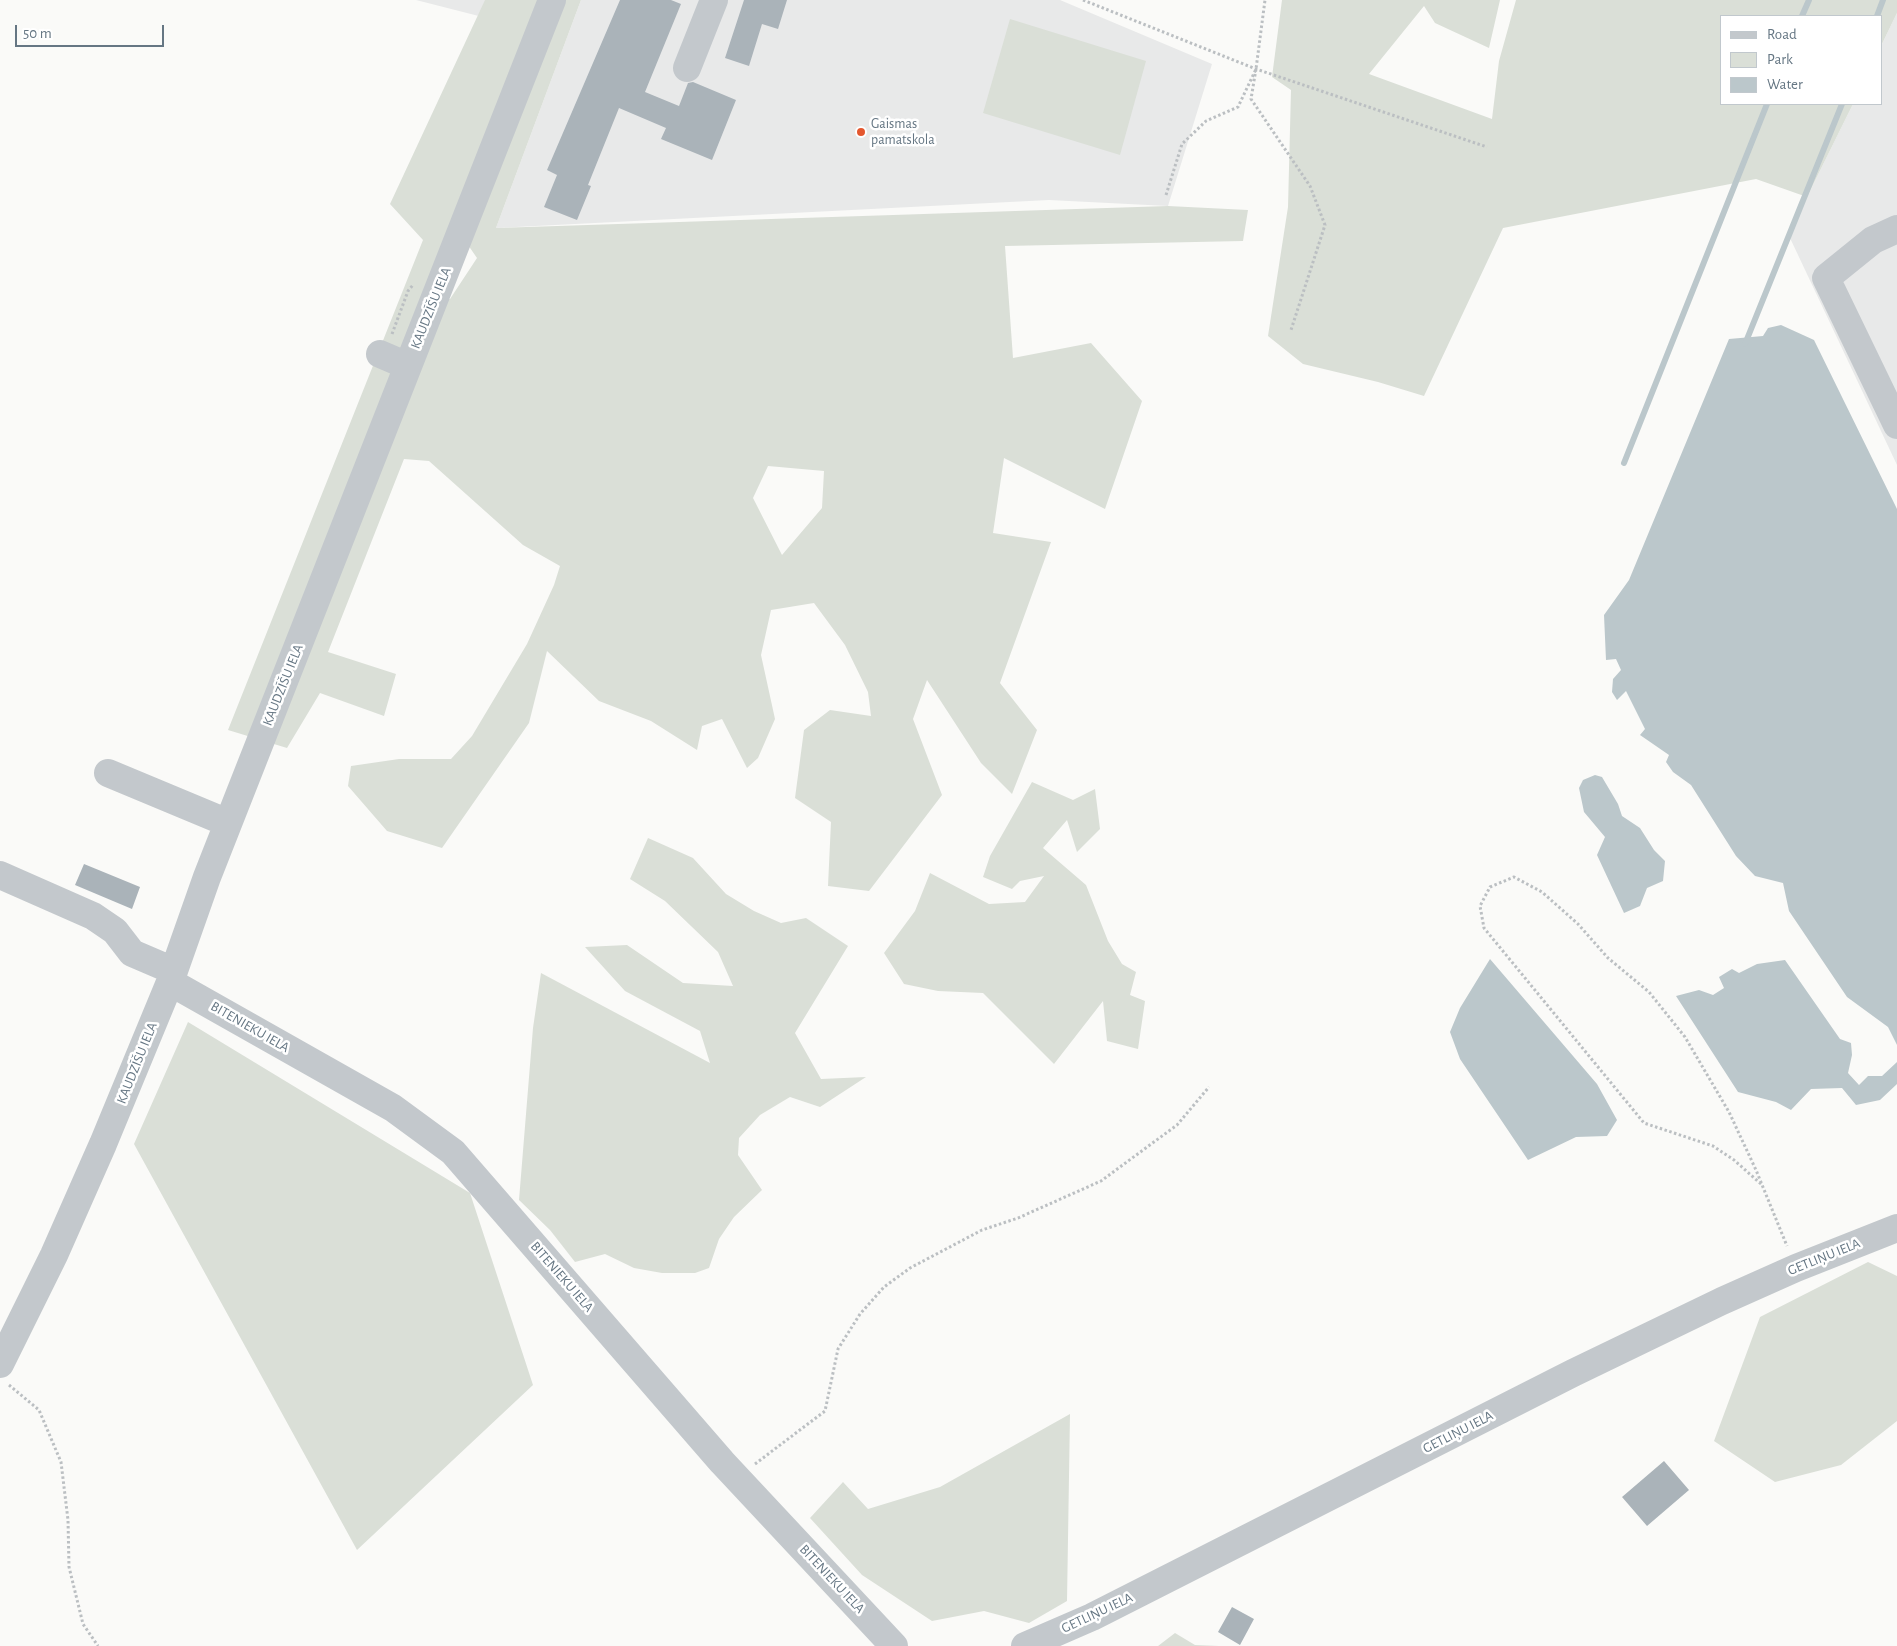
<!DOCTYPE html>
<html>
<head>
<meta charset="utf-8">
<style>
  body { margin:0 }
  #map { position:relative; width:1897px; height:1646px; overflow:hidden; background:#fafaf8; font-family:"Alegreya Sans",sans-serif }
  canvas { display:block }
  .legend { position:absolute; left:1720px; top:15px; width:162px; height:90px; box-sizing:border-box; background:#fff; border:1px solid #c1c8cd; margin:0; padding:6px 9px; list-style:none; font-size:15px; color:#657683 }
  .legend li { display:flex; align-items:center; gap:10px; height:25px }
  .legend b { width:25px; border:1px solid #c1c8cd }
  .scale { position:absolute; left:15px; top:25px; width:149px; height:22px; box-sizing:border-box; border:2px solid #657683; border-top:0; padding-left:6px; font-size:15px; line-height:18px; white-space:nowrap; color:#657683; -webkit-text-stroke:4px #fff; paint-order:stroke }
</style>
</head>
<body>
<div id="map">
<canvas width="1897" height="1646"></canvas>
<ul class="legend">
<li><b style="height:6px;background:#c3c8cc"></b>Road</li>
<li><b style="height:14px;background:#dadfd7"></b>Park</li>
<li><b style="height:14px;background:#bbc7cb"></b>Water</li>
</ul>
<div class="scale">50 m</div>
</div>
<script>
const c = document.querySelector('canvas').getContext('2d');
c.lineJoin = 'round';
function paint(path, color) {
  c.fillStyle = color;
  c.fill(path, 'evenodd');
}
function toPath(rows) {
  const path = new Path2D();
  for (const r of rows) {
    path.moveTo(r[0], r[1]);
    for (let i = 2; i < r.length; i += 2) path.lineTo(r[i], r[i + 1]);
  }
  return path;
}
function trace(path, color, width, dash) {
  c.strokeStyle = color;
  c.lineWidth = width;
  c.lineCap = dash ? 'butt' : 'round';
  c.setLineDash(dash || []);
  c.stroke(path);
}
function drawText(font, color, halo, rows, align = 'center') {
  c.font = font + ' "Alegreya Sans",sans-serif';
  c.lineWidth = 5;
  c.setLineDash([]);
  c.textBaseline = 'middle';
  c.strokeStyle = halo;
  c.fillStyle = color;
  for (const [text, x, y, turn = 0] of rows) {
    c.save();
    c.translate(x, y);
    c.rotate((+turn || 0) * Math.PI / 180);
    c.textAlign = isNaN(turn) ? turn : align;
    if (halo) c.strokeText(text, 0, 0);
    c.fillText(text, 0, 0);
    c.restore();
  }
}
paint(toPath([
  [416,0,519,0,510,24],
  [581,0,1060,0,1212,64,1168,206,1049,200,496,228],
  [1897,13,1897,465,1790,238,1807,197,1853,104,1881,104,1881,46]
]), '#e8e9e9');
paint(toPath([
  [485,0,581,0,496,228,1168,206,1248,210,1243,241,1005,246,1013,358,1091,343,1142,401,1105,509,1004,458,993,533,1051,542,1000,683,1037,730,1012,794,981,763,927,680,913,719,942,795,869,891,828,886,831,822,795,798,804,730,830,710,871,716,868,692,845,645,814,603,771,610,761,655,775,719,758,758,747,768,722,719,702,726,697,750,651,721,599,701,547,651,529,723,442,848,387,831,348,786,351,766,399,759,451,759,472,736,527,644,554,585,560,566,523,545,429,461,404,459,328,652,396,674,384,716,320,693,287,748,228,730,423,240,390,204],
  [457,229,477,258,450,299,424,300],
  [768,466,824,471,822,508,782,555,753,498],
  [1282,0,1500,0,1489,48,1435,23,1424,6,1369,74,1492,119,1499,61,1516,0,1897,0,1897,13,1881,46,1881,16,1721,16,1721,104,1853,104,1807,197,1756,179,1503,228,1424,396,1378,382,1303,364,1268,336,1288,207,1291,90,1272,77],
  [1010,19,1146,61,1120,155,983,113],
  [1032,782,1073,800,1095,789,1100,829,1077,852,1067,820,1043,848,1086,885,1108,941,1122,964,1136,972,1130,995,1145,1001,1138,1049,1107,1041,1103,1001,1054,1064,983,993,938,991,904,984,884,953,915,911,930,873,989,904,1025,902,1044,876,1020,881,1012,889,983,877,990,856],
  [648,838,693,858,726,894,754,911,781,923,806,918,848,946,795,1033,821,1079,866,1077,820,1107,790,1097,760,1115,739,1138,738,1155,762,1190,734,1217,719,1239,709,1268,695,1273,662,1273,634,1268,605,1254,575,1262,550,1230,519,1200,533,1028,541,973,710,1063,700,1031,625,991,585,947,627,945,683,983,733,986,718,952,665,901,630,879],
  [188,1022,470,1193,533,1385,357,1550,134,1144],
  [1868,1262,1897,1276,1897,1421,1841,1465,1775,1482,1714,1441,1760,1317],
  [1070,1414,1067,1601,1029,1623,984,1611,932,1621,862,1575,810,1518,843,1482,868,1509,940,1487],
  [1175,1633,1195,1645,1219,1646,1158,1646]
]), '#dadfd7');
paint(toPath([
  [1781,325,1814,340,1897,509,1897,1045,1888,1027,1847,997,1789,911,1783,883,1755,876,1736,856,1691,785,1673,772,1666,762,1669,755,1640,735,1645,729,1626,691,1617,700,1612,692,1613,679,1621,670,1616,659,1606,660,1604,615,1629,580,1729,339,1763,336,1768,328],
  [1595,775,1602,777,1618,804,1622,816,1640,828,1654,850,1665,861,1663,881,1647,888,1640,906,1624,913,1597,855,1605,837,1584,812,1579,788,1583,780],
  [1490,959,1597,1084,1617,1120,1607,1136,1576,1137,1528,1160,1460,1059,1450,1032,1460,1008],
  [1785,960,1840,1039,1851,1043,1852,1055,1848,1073,1859,1085,1868,1076,1882,1076,1897,1062,1897,1084,1880,1100,1856,1105,1842,1088,1811,1089,1791,1110,1776,1102,1738,1092,1676,996,1699,990,1713,995,1724,988,1719,977,1732,969,1739,973,1757,964]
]), '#bbc7cb');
trace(toPath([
  [1802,16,1809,0],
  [1877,16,1883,0],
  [1745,344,1842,104],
  [1624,463,1767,104]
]), '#bbc7cb', 6);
paint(toPath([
  [620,0,671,0,681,4,645,92,679,106,688,83,693,82,736,100,712,160,661,139,666,128,619,108,588,185,591,186,577,220,544,207,557,175,547,170],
  [744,0,787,0,778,29,762,24,749,66,725,58],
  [84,864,140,887,132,909,75,885],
  [1664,1461,1689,1490,1647,1526,1622,1497],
  [1232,1607,1254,1619,1240,1645,1218,1632]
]), '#aab3b9');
trace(toPath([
  [1083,0,1256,69,1487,147],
  [1256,69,1251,99,1310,186,1325,225,1291,330],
  [1166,195,1182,144,1206,121,1238,107,1256,69,1265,0],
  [392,334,408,291,413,285],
  [1761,1184,1734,1160,1713,1146,1644,1123,1484,928,1480,906,1490,887,1514,877,1542,892,1578,924,1608,958,1649,992,1685,1037,1729,1112,1756,1170,1787,1246],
  [9,1385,39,1410,61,1462,68,1520,69,1567,83,1624,98,1646],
  [755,1464,825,1411,838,1349,860,1314,884,1287,910,1268,982,1230,1018,1218,1101,1181,1177,1125,1209,1087]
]), '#bbbfc2', 3, [2.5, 2.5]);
trace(toPath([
  [687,68,714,0],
  [1897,229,1873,240,1826,278,1897,425],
  [380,354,408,366],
  [108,773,228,823],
  [0,875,93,916,115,931,132,953,174,971],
  [170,982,393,1108,453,1152,722,1462,894,1646],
  [0,1364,54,1255,103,1144,170,982,207,877,552,0],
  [1025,1646,1092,1617,1573,1373,1722,1301,1796,1268,1897,1228]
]), '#c3c8cc', 28);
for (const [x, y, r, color] of [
  [861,132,5,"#e4572e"]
]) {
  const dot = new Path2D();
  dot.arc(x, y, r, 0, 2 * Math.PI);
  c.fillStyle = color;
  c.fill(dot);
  trace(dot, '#fff', 2);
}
drawText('14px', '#657683', '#fff', [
  ["Gaismas",871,124],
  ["pamatskola",871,140]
], 'left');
drawText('14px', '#657683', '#fff', [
  ["KAUDZĪŠU IELA",431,308,-68],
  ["KAUDZĪŠU IELA",283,685,-68],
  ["BITENIEKU IELA",250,1027,30],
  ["KAUDZĪŠU IELA",137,1063,-68],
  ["GETLIŅU IELA",1824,1257,-22],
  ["BITENIEKU IELA",562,1277,49],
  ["GETLIŅU IELA",1458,1432,-27],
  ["BITENIEKU IELA",832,1579,47],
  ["GETLIŅU IELA",1097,1613,-25]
]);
</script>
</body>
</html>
